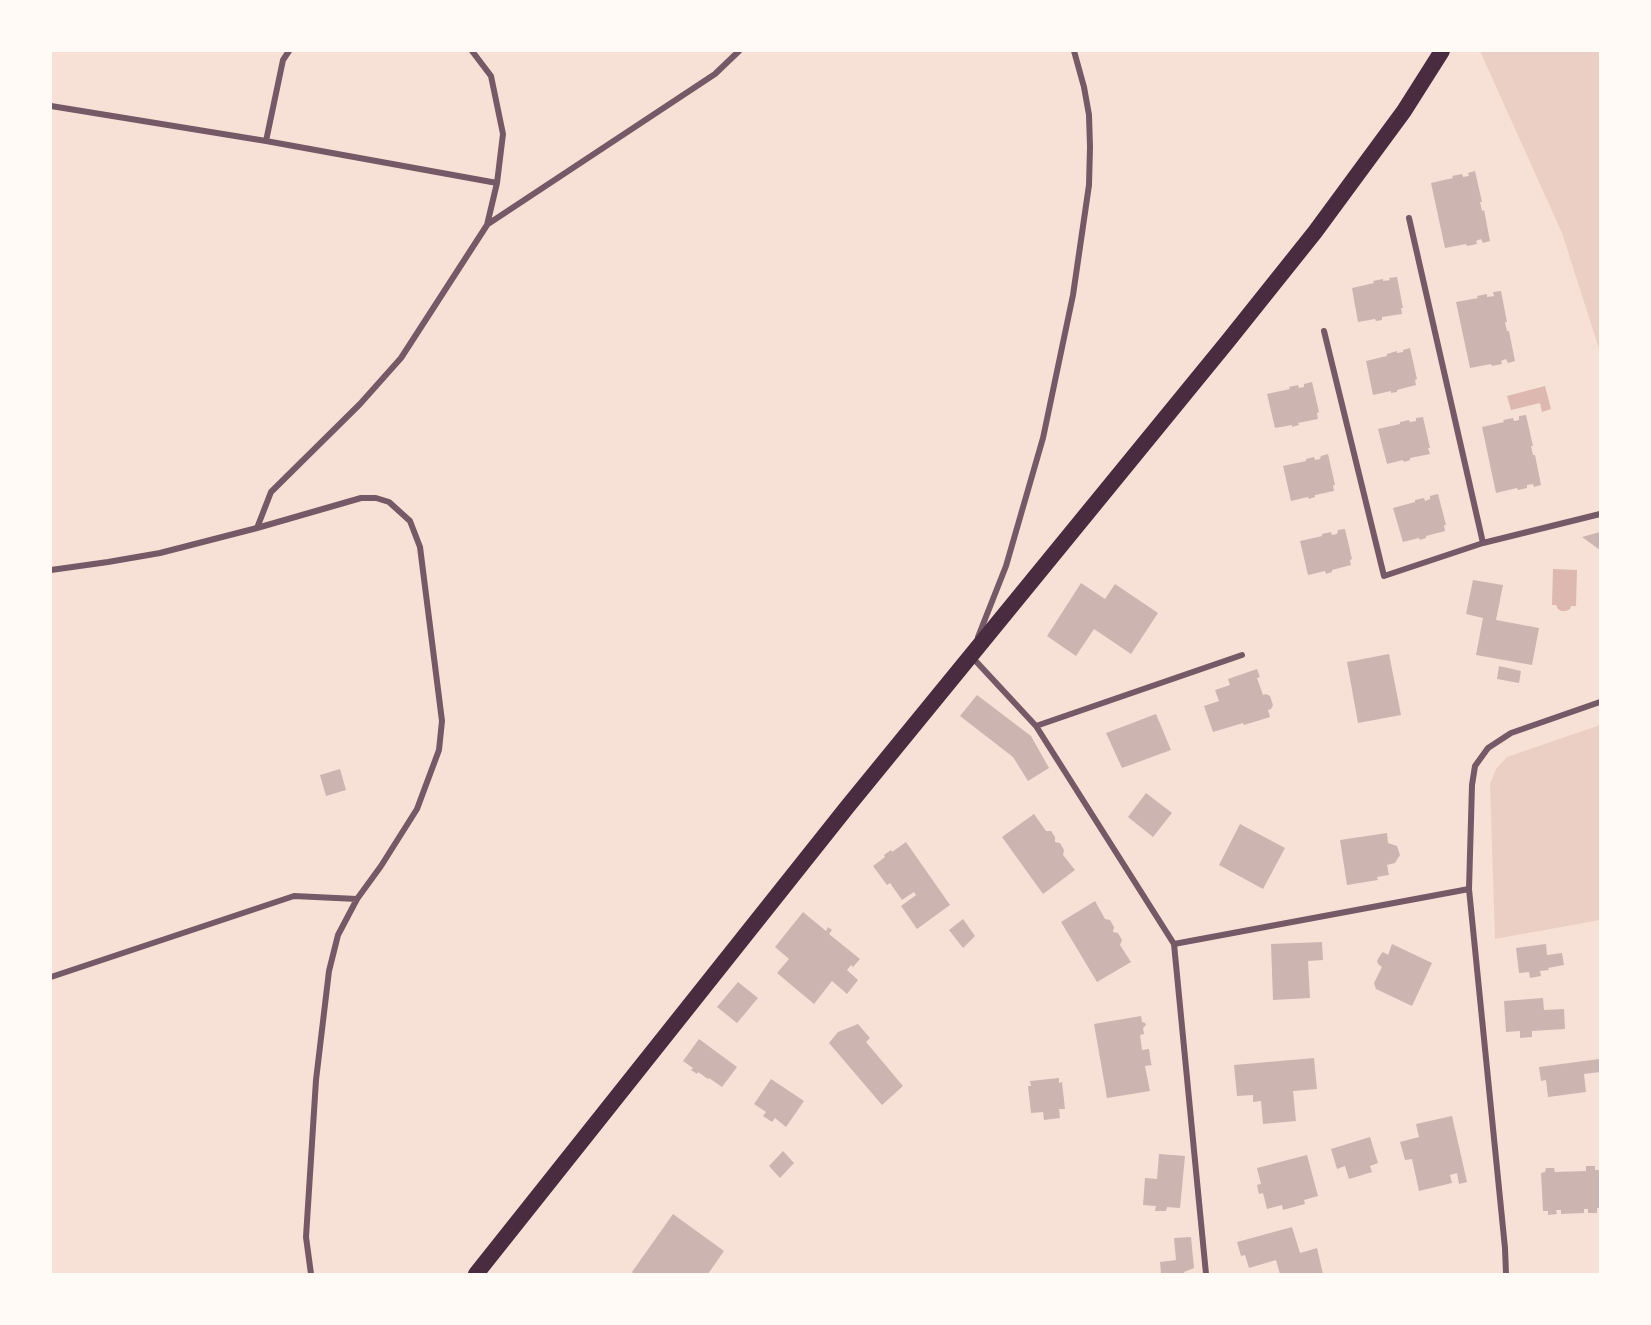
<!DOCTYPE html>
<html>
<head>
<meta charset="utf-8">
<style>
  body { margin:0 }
  #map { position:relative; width:1651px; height:1325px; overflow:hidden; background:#f7e1d7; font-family:"Sofia Sans Condensed",sans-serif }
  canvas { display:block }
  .frame { position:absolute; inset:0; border:52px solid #fffaf5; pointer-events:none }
</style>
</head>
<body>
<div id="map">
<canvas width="1651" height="1325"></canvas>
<div class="frame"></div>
</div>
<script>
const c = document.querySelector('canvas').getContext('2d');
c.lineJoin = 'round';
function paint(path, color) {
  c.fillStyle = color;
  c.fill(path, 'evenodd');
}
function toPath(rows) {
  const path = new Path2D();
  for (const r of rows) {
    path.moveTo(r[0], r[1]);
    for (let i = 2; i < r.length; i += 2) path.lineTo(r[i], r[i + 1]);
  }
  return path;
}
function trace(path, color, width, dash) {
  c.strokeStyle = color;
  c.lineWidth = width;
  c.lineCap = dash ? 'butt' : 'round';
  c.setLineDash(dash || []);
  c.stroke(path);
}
paint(toPath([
  [1480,51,1600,51,1600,352,1562,233],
  [1600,725,1600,920,1495,939,1490,784,1496,769,1507,757]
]), '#ebcfc5');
paint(toPath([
  [1545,386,1551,409,1542,412,1540,403,1511,410,1507,396],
  [1553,569,1577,570,1576,606,1571,606,1570,609,1566,611,1561,611,1558,609,1556,605,1552,605]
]), '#dcb8b0');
paint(toPath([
  [1475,171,1482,202,1480,202,1482,211,1484,210,1490,241,1483,243,1481,239,1476,241,1477,244,1467,246,1466,244,1445,248,1431,183,1453,178,1452,176,1462,174,1463,177,1469,176,1468,173],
  [1397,277,1403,308,1401,308,1402,314,1382,317,1382,320,1376,321,1375,319,1358,322,1352,288,1374,283,1373,281,1383,279,1383,281,1390,280,1389,278],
  [1501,291,1507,322,1505,322,1507,331,1509,331,1515,361,1508,363,1506,359,1501,361,1502,364,1492,366,1491,364,1470,368,1456,302,1478,298,1477,296,1487,294,1487,297,1494,296,1493,292],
  [1410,348,1417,379,1415,380,1416,385,1397,390,1397,392,1391,393,1391,391,1373,395,1366,361,1387,356,1387,354,1397,351,1397,353,1403,352,1403,350],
  [1312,382,1319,412,1317,413,1318,419,1298,423,1299,425,1292,427,1292,425,1275,428,1267,394,1290,389,1289,387,1298,385,1299,388,1304,387,1304,384],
  [1526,415,1533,446,1531,446,1533,455,1535,455,1541,485,1534,487,1533,484,1527,485,1527,488,1518,490,1517,488,1496,493,1482,427,1504,422,1503,420,1513,418,1514,421,1519,420,1519,416],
  [1423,417,1430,448,1428,448,1430,454,1410,458,1410,460,1404,462,1403,460,1387,464,1378,429,1400,424,1400,422,1409,420,1410,422,1416,421,1416,418],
  [1328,454,1335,485,1333,485,1334,491,1315,495,1315,497,1309,499,1308,497,1291,501,1283,466,1306,461,1306,459,1314,457,1315,460,1320,459,1321,456],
  [1438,494,1446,525,1444,525,1445,531,1426,536,1426,538,1420,540,1419,538,1403,542,1393,508,1415,502,1415,500,1424,498,1425,501,1430,499,1430,496],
  [1345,529,1352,559,1350,560,1351,565,1332,570,1332,572,1326,574,1325,571,1308,575,1300,541,1318,537,1322,536,1322,534,1331,532,1332,535,1337,534,1338,530],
  [1600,532,1600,550,1582,537],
  [1473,580,1503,585,1496,620,1539,628,1532,665,1476,655,1483,618,1466,614],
  [1081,583,1105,599,1115,584,1158,613,1131,654,1094,629,1076,656,1047,636],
  [1389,654,1401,715,1358,723,1347,662],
  [1499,666,1521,671,1519,683,1497,679],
  [1257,669,1260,677,1257,678,1263,695,1266,694,1270,696,1273,705,1271,709,1268,710,1270,717,1244,725,1243,723,1213,732,1204,706,1219,701,1215,690,1230,685,1228,679],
  [977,695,1031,736,1049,768,1028,781,1013,757,960,716],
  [1156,714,1171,750,1122,768,1106,733],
  [340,769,346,790,326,796,320,775],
  [1146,793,1172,813,1153,837,1128,817],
  [1034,814,1046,831,1051,831,1055,837,1055,842,1060,843,1064,850,1063,855,1075,870,1043,894,1002,837],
  [1240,824,1285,848,1263,889,1219,865],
  [1387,833,1388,843,1397,846,1400,855,1395,863,1387,865,1389,875,1377,877,1378,880,1347,885,1340,840],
  [906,842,950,905,917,929,901,906,916,895,914,892,902,900,890,883,887,885,873,866,885,857,884,855,891,850,892,852],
  [1095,901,1105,919,1110,920,1114,927,1113,932,1118,933,1122,940,1120,945,1131,962,1097,982,1061,922],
  [803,912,826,931,828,927,832,930,829,934,860,959,853,967,851,965,847,970,858,980,847,994,832,981,814,1004,777,973,789,959,775,947],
  [963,919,975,936,963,948,949,930],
  [1322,942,1323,960,1308,961,1310,998,1273,1000,1271,944],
  [1392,944,1432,963,1412,1006,1376,989,1374,983,1382,967,1378,964,1377,961,1381,954,1383,952,1388,955],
  [1546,944,1547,955,1562,953,1564,965,1548,968,1549,970,1540,971,1541,976,1530,978,1529,972,1519,973,1516,948],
  [738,982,758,998,737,1023,717,1007],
  [1543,998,1544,1010,1564,1009,1565,1029,1532,1031,1532,1037,1520,1038,1520,1031,1506,1032,1504,1001],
  [1141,1016,1142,1022,1145,1023,1146,1025,1143,1028,1144,1034,1140,1035,1142,1050,1149,1049,1151,1063,1152,1065,1145,1066,1150,1091,1107,1098,1094,1024],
  [858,1024,870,1038,866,1042,903,1086,882,1105,829,1043,838,1032],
  [699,1039,737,1067,722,1087,709,1078,708,1079,698,1072,697,1074,691,1070,693,1068,683,1061],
  [1314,1058,1317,1089,1293,1091,1296,1121,1263,1124,1261,1101,1253,1102,1253,1095,1237,1096,1234,1065],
  [1599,1059,1600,1072,1584,1074,1586,1092,1548,1097,1546,1080,1541,1081,1539,1067],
  [1059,1078,1059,1083,1062,1082,1065,1109,1059,1109,1060,1118,1044,1120,1043,1112,1031,1113,1028,1086,1031,1086,1030,1081],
  [771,1079,804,1101,786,1127,775,1118,772,1122,763,1116,766,1112,754,1104],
  [1452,1116,1467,1182,1459,1184,1457,1173,1450,1175,1452,1183,1419,1191,1412,1159,1405,1160,1400,1142,1419,1137,1416,1124],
  [1370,1137,1378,1163,1370,1166,1372,1172,1349,1179,1345,1166,1337,1169,1331,1149],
  [783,1151,794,1163,780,1178,769,1166],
  [1159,1154,1185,1156,1180,1208,1167,1207,1166,1211,1155,1211,1156,1206,1143,1205,1145,1178,1157,1179],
  [1307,1155,1318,1196,1304,1200,1305,1204,1283,1210,1282,1205,1267,1209,1263,1193,1259,1194,1257,1185,1261,1184,1257,1168],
  [1586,1166,1595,1166,1595,1170,1600,1170,1600,1208,1597,1208,1597,1213,1588,1213,1588,1209,1584,1209,1584,1213,1561,1214,1561,1210,1556,1210,1557,1214,1548,1215,1548,1211,1543,1211,1541,1173,1545,1172,1546,1168,1554,1168,1555,1172,1586,1171],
  [673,1214,724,1251,708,1274,634,1274,632,1272],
  [1292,1227,1300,1253,1317,1248,1323,1274,1280,1274,1276,1260,1249,1268,1245,1255,1241,1256,1237,1242],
  [1191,1237,1194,1268,1184,1272,1185,1274,1161,1274,1160,1262,1176,1260,1174,1238]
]), '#ccb4b1');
trace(toPath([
  [51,106,266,141,497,183,503,134,491,76,472,51],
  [266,141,283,60,289,51],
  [1409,218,1483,543],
  [488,224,715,74,739,51],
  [1324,331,1384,576,1483,543,1600,514],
  [257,528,271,492,360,404,401,358,487,225,497,183],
  [51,570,108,562,160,553,257,528,361,498,376,498,389,502,410,521,420,547,442,721,439,750,417,809,381,866,357,899,338,935,329,971,316,1080,306,1237,311,1274],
  [978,637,1006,566,1043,438,1073,295,1089,185,1090,147,1089,115,1084,87,1074,51],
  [972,657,1036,726,1174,944,1206,1274],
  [1036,726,1242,655],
  [1174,944,1469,889],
  [51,977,294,896,357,899],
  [1506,1274,1505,1248,1469,889,1472,785,1475,766,1488,748,1511,733,1600,702]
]), '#755966', 6);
trace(toPath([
  [476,1274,848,806,1228,341,1315,232,1404,111,1442,51]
]), '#4a2c40', 16);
</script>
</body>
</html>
